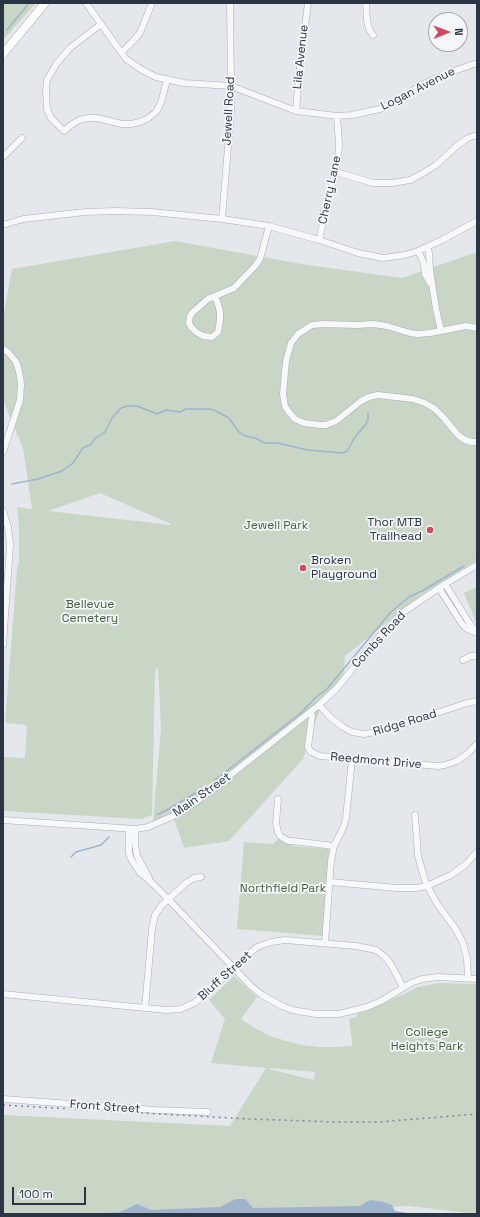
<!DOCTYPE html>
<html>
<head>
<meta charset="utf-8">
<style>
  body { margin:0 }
  #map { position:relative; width:480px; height:1217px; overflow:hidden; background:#e4e7ec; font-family:"Space Grotesk",sans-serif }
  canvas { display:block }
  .frame { position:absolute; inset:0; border:4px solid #2b3445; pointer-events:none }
  .north { position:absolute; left:428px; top:12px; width:40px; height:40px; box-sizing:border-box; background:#f4f6f9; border:1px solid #a4a8b1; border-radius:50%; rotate:89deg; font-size:11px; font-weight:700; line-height:16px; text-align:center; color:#2b3445 }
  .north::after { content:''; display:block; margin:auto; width:14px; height:18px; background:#d1495b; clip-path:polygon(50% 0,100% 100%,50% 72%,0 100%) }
  .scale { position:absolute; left:12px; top:1187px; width:74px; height:18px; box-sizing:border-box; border:2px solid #2b3445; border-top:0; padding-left:5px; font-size:12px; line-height:14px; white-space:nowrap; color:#2b3445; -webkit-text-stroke:3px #f4f6f9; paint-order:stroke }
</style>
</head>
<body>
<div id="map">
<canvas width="480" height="1217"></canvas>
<div class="frame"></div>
<div class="north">N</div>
<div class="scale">100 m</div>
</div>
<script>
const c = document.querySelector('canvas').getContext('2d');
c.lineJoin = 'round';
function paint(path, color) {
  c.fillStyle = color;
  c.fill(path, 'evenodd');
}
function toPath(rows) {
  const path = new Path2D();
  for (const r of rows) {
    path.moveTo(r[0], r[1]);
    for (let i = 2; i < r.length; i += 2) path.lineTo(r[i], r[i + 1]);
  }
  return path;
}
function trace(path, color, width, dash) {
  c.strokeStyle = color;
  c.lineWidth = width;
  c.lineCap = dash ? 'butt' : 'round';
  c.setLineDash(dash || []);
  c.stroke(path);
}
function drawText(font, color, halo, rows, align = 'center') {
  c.font = font + ' "Space Grotesk",sans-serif';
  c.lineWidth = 3.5;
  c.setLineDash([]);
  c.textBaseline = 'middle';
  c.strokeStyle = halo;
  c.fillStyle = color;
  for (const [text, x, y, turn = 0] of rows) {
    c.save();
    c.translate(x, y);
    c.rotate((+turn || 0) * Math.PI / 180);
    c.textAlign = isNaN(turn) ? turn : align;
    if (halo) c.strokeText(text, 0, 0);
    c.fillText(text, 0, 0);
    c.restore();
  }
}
paint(toPath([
  [3,3,36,3,3,40],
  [175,241,301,264,402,278,477,252,477,560,421,595,345,656,343,679,325,694,303,759,229,841,184,848,172,813,153,822,161,728,158,666,155,671,152,815,141,819,3,811,3,757,25,758,27,725,5,723,17,570,19,561,19,526,17,507,32,509,23,448,3,400,3,318,12,269],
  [100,493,171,524,171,525,48,511],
  [477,587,477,625,464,593],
  [278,839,293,846,329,849,322,936,237,929,244,842,273,844],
  [234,976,257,997,241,1019,255,1028,270,1036,286,1041,303,1045,319,1047,336,1047,352,1046,352,1041,349,1019,356,1017,357,1014,404,994,418,987,440,983,477,984,477,1214,408,1206,288,1214,3,1214,3,1115,230,1126,266,1068,211,1063,225,1019,209,1000],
  [269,1068,315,1072,314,1080,269,1069]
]), '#c9d6c5');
paint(toPath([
  [236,1199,245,1199,253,1208,360,1206,370,1200,383,1202,392,1205,395,1211,415,1214,92,1214,120,1212,137,1204,151,1210,220,1207]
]), '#9fb4cc');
trace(toPath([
  [7,30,29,3],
  [12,484,38,479,62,471,73,463,83,448,90,445,96,438,105,432,112,418,121,408,127,406,137,406,157,414,166,410,180,412,186,409,209,409,214,410,229,418,239,432,245,436,255,438,265,443,278,443,307,450,343,453,347,451,355,437,366,424,368,420,368,413],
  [476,559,477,558],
  [214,781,302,712,316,697,327,689,385,619,391,612,409,597,422,591,464,566],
  [157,815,174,806,207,786],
  [71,857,76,852,101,845,109,837]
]), '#9fb4cc', 1.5);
const minor = toPath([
  [86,3,126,59,142,70,156,77,184,83,231,86,296,111,321,114,337,116,352,115,380,109,399,100,421,85,451,72,477,63],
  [366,3,367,20,369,29,373,35],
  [101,24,70,48,57,63,47,80,46,91,47,109,51,118,64,131,71,125,79,120,88,118,97,118,122,124,131,124,140,122,147,119,156,112,161,103,167,80],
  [122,52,132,42,140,33,152,3],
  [296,111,299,75,308,3],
  [3,157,22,138],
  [336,172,373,183,392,183,410,180,420,175,436,165,458,145,468,138,477,135],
  [222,219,231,111,231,86,230,3],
  [3,225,23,219,85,212,115,211,152,212,222,219,269,226,319,240,358,253,383,258,405,255,418,251,442,240,477,221],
  [319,240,338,160,339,144,337,116],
  [427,247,429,253,430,270,436,309,441,331],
  [418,251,423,261,425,274,430,283],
  [214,297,217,301,220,312,220,320,218,332,212,337,203,336,196,332,191,327,189,323,190,316,193,312,208,299,234,288,255,266,260,259,269,226],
  [477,328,466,326,430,333,417,334,410,333,387,326,373,324,358,325,323,324,312,325,298,334,291,343,286,361,283,394,285,406,288,411,295,419,304,423,320,425,326,425,336,421,361,401,369,397,378,395,413,399,425,403,435,409,443,417,458,435,465,440,472,442,477,442],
  [3,349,8,352,16,362,19,371,21,384,20,400,3,452],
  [3,511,8,527,10,545,3,645],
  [445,584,468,621,477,633],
  [439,588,462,624,467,629,477,633],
  [463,660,471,656,477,656],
  [319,705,331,718,343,727,352,732,364,734,382,731,467,703,477,701],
  [311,711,312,716,308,747,311,752,320,756,438,766,445,765,457,761,467,754,477,744],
  [278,799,276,823,278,832,280,836,288,841,292,841,334,846],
  [415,815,418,856,424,877,427,886,438,905,455,928,463,943,467,959,468,978],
  [3,820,135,829,148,827,173,816,196,802,214,788,319,705,336,689,379,637,405,611,445,584,477,565],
  [129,829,129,853,131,859,140,873,149,880,168,899,252,987,262,995,282,1006,292,1010,316,1014,339,1014,367,1007,381,1001,411,983,422,979,438,977,477,979],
  [135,829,135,843,137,856,149,878],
  [330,882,397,888,416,888,427,886,451,875,465,865,477,852],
  [325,943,331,861,334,846,343,828,346,818,352,759],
  [3,994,166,1010,181,1009,194,1003,202,997,249,954,257,947,271,942,285,940,356,946,376,950,385,957,390,963,403,987],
  [145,1008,152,929,155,915,162,905,186,883,194,878,201,877],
  [3,1099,155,1110,208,1112]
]);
const major = toPath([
  [3,54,45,3]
]);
trace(minor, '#a9aeb7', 7);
trace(major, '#a3abb8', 9);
trace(minor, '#f7f8fa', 6);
trace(major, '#fff', 8);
trace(toPath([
  [3,1105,249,1119,337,1122,378,1122,477,1114]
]), '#7d8696', 1.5, [2, 4]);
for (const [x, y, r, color] of [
  [430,530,4,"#d1495b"],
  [303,568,4,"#d1495b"]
]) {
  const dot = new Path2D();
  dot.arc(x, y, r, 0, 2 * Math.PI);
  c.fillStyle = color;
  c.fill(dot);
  trace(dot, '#f4f6f9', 1.5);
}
drawText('12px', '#2b3445', '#f4f6f9', [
  ["Lila Avenue",301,57,-84],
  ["Logan Avenue",418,89,-27],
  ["Jewell Road",229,111,-87],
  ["Cherry Lane",330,190,-78],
  ["Combs Road",379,640,-47],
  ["Ridge Road",405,723,-17],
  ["Reedmont Drive",376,761,5],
  ["Main Street",202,795,-35],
  ["Bluff Street",225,976,-42],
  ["Front Street",105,1107,4]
]);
drawText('12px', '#2b3445', '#f4f6f9', [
  ["Thor MTB",422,523],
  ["Trailhead",422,537],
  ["Broken",311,561,"left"],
  ["Playground",311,575,"left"]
], 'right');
drawText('12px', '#3f6138', '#f4f6f9', [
  ["Jewell Park",276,526],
  ["Bellevue",90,605],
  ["Cemetery",90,619],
  ["Northfield Park",283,889],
  ["College",427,1033],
  ["Heights Park",427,1047]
]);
</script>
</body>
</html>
